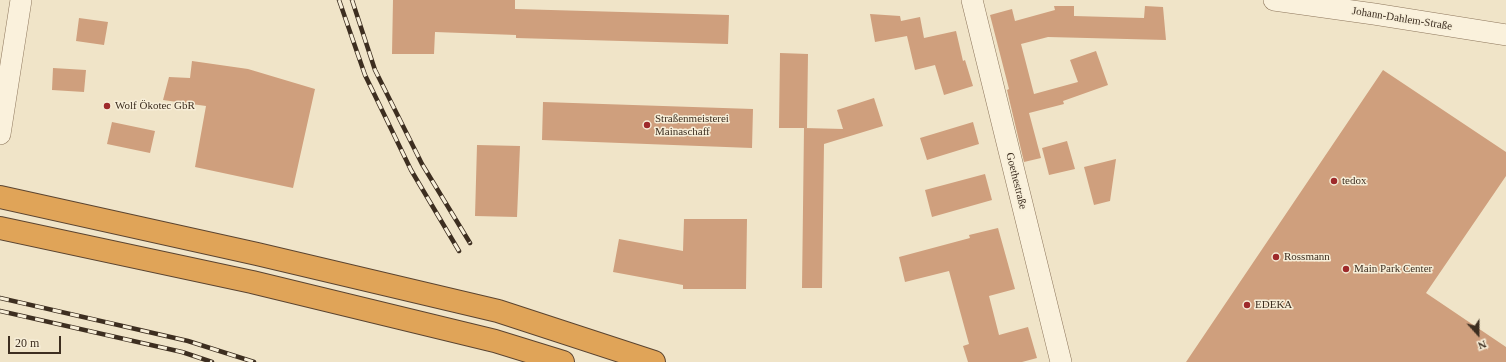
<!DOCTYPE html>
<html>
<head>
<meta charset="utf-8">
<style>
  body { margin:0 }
  #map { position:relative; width:1506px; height:362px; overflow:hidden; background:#f0e4c8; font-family:"Times New Roman",serif }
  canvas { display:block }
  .north { position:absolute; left:1458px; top:314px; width:40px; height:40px; -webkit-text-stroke:3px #f7eed8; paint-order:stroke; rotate:159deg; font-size:11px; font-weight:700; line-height:16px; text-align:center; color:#3d2e20 }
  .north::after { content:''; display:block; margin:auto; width:14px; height:18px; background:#3d2e20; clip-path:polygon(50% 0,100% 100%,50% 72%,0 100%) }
  .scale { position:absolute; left:8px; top:336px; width:53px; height:18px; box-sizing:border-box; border:2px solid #3d2e20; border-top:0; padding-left:5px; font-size:12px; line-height:14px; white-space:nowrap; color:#3d2e20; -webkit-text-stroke:3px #f7eed8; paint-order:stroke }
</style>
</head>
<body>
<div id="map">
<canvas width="1506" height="362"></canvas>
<div class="north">N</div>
<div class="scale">20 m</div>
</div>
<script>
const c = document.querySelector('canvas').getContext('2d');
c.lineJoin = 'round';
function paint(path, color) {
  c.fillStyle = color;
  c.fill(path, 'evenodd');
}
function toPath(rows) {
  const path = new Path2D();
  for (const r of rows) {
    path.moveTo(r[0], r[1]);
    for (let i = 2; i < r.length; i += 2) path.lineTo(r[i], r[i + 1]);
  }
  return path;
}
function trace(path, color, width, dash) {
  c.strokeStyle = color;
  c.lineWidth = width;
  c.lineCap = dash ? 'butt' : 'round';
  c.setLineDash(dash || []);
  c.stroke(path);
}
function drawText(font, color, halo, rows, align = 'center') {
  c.font = font + ' "Times New Roman",serif';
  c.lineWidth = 3;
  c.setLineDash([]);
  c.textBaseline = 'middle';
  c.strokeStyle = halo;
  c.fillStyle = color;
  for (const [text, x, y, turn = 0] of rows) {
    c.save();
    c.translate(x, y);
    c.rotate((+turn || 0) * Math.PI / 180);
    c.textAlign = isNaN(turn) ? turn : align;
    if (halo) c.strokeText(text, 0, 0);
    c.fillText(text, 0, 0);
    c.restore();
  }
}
paint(toPath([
  [393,0,515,0,515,9,729,15,728,44,516,38,516,35,435,32,434,54,392,54],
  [1054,6,1074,6,1074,16,1144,18,1145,6,1163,7,1166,40,1048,37,1021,44,1034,94,1078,82,1070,60,1096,51,1108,85,1063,101,1064,104,1029,113,1041,158,1024,162,1007,90,1009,89,990,15,1012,9,1015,21,1055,10],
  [870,14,900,16,901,21,920,17,924,38,956,31,963,61,965,60,973,86,944,95,935,65,915,70,907,36,875,42],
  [79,18,108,22,104,45,76,41],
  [780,53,808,54,807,128,779,128],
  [192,61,248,69,315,89,293,188,195,167,206,106,163,100,169,77,190,78],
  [53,68,86,70,84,92,52,90],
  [1383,70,1506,152,1506,176,1426,293,1506,347,1506,362,1186,362],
  [874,98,883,126,824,144,822,288,802,288,804,128,843,129,837,110],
  [543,102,753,109,752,148,542,140],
  [112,122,155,131,150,153,107,144],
  [973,122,979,144,927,160,920,138],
  [1067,141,1075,169,1049,175,1042,148],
  [477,145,520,146,517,217,475,216],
  [1116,159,1110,201,1094,205,1084,167],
  [985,174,992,200,932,217,925,190],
  [684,219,747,219,746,289,683,289,683,285,613,272,619,239,683,251],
  [998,228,1015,289,989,296,999,335,1028,327,1037,358,1022,362,968,362,963,346,969,344,949,271,905,282,899,257,970,238,969,235]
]), '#cf9f7d');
const minor = toPath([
  [972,0,1061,362],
  [1274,0,1374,14,1506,35],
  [0,134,21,0]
]);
const highway = toPath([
  [0,197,257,254,498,311,654,362],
  [0,228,252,282,495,341,563,362]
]);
trace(minor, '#8d765c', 22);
trace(highway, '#5b4430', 24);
trace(minor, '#faf1dc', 21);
trace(highway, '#e0a458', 22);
const rail = toPath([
  [339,0,365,75,411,170,459,251],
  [352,0,375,70,422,164,470,243],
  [0,298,188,341,254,362],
  [0,311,182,352,212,362]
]);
trace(rail, '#3d2e20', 4.5);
trace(rail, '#f7eed8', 3, [9]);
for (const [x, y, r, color] of [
  [107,106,4,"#9e2a2b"],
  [647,125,4,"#9e2a2b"],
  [1334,181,4,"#9e2a2b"],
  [1276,257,4,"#9e2a2b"],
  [1346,269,4,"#9e2a2b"],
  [1247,305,4,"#9e2a2b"]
]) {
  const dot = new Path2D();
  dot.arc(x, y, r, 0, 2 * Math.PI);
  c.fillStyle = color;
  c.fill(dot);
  trace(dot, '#f7eed8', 1.5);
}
drawText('11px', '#3d2e20', '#f7eed8', [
  ["Johann-Dahlem-Straße",1402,19,9],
  ["Goethestraße",1016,181,76]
]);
drawText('11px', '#3d2e20', '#f7eed8', [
  ["Wolf Ökotec GbR",115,106],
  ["Straßenmeisterei",655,119],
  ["Mainaschaff",655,132],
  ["tedox",1342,181],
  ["Rossmann",1284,257],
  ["Main Park Center",1354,269],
  ["EDEKA",1255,305]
], 'left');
</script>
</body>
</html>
